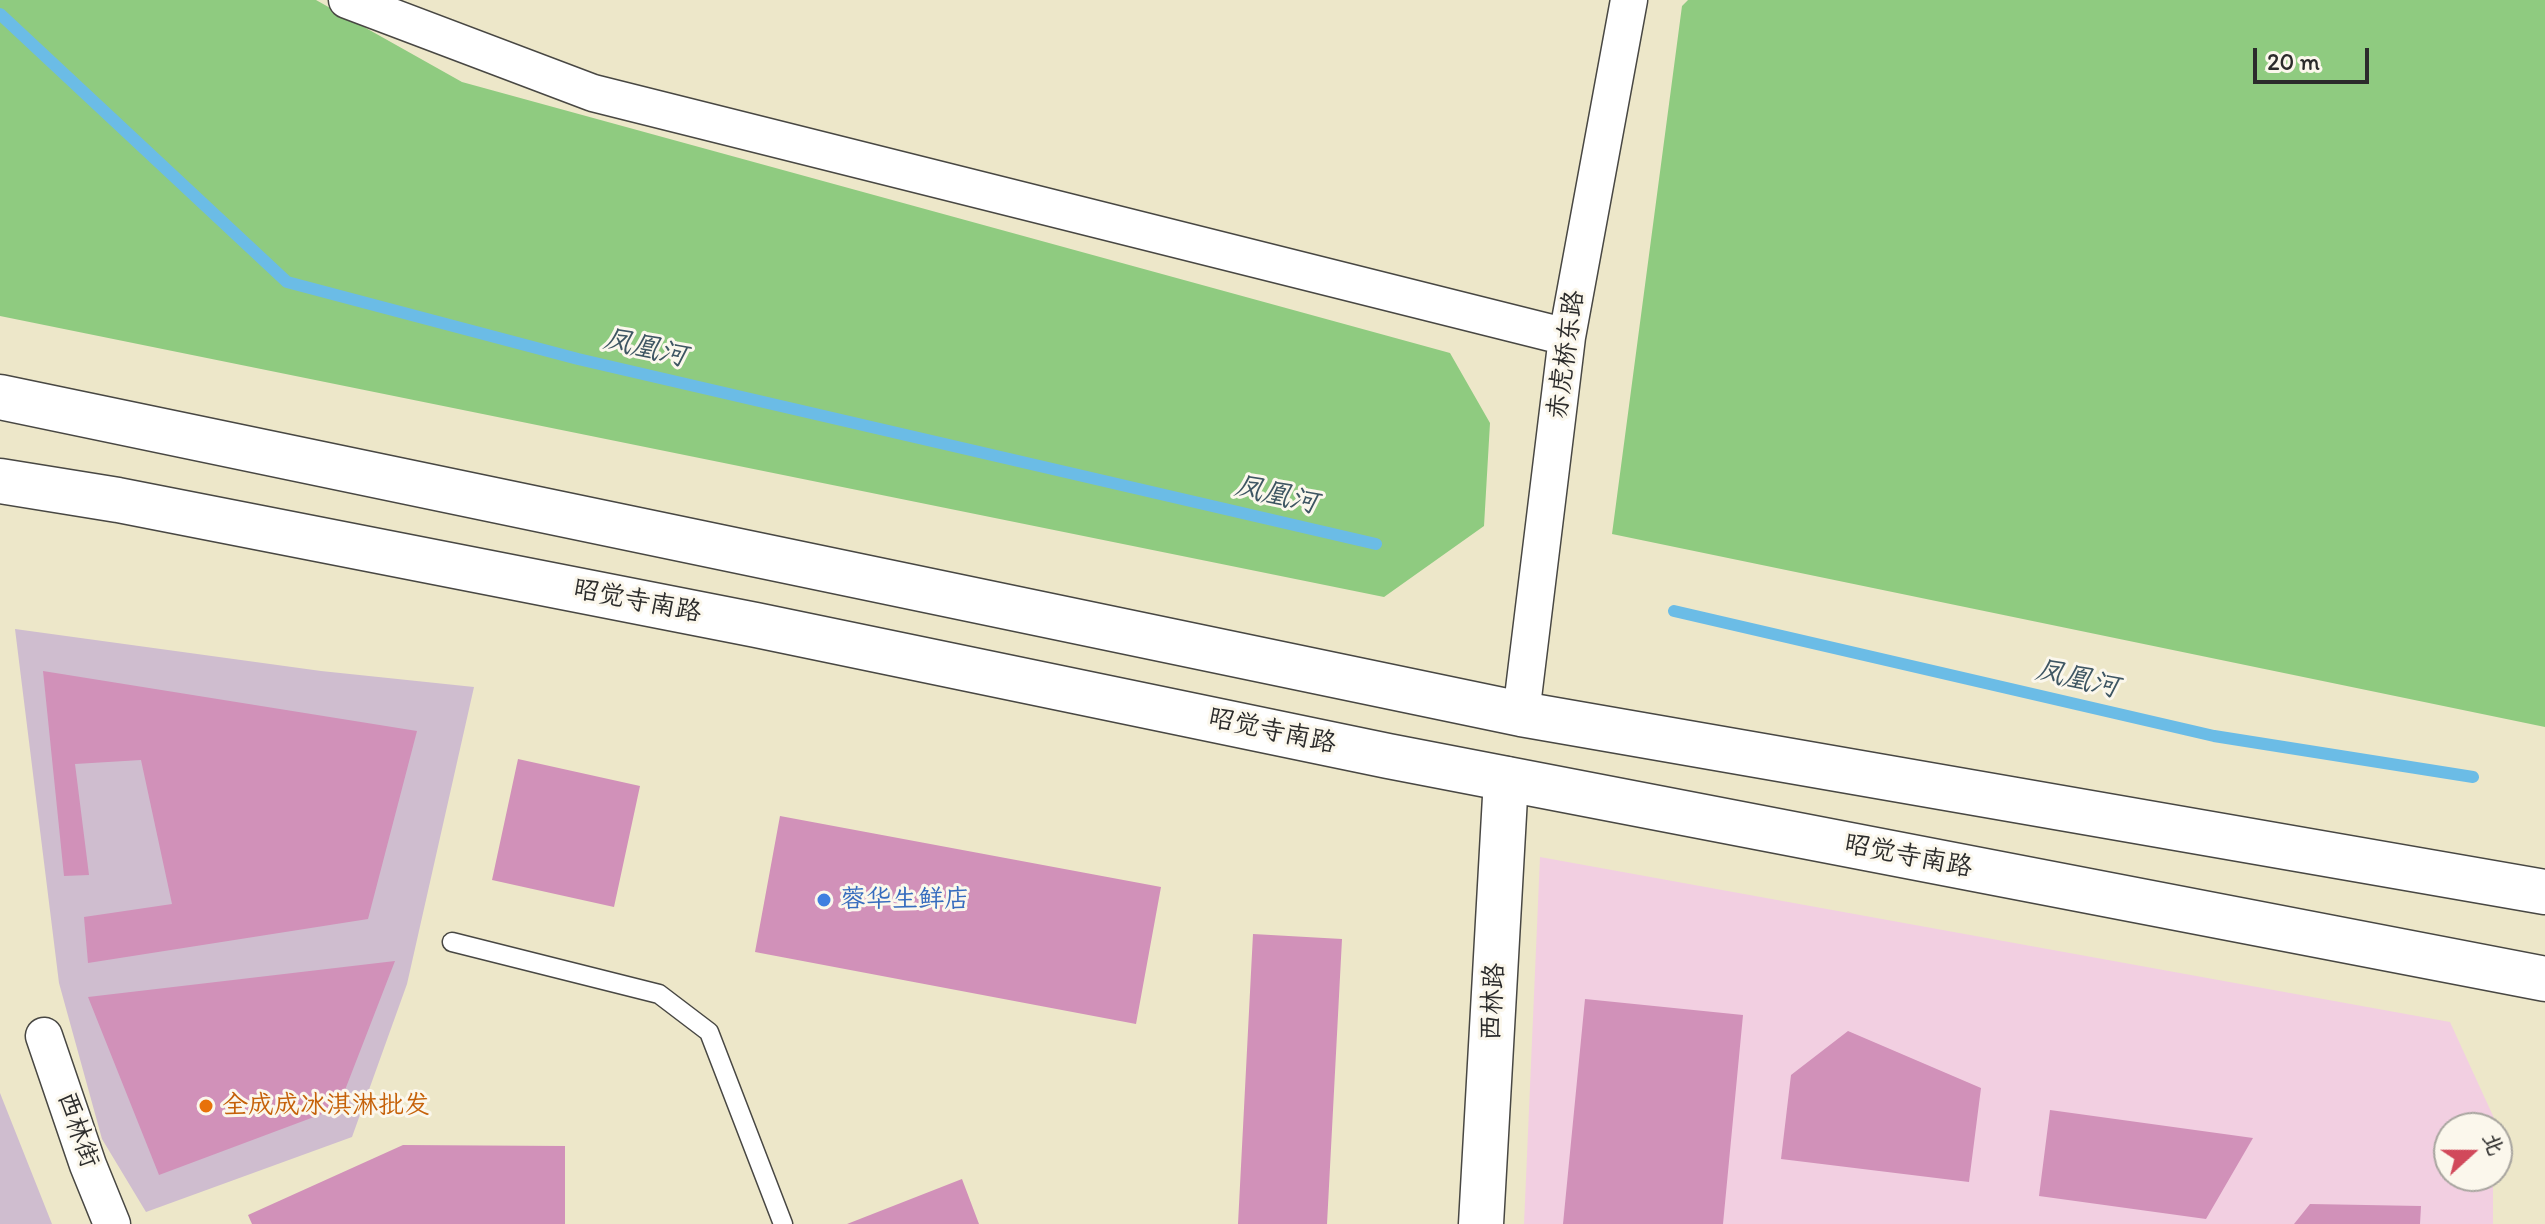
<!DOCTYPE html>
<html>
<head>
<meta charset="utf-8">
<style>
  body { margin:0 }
  #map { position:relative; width:2545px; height:1224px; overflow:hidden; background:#ede7c9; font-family:Itim,"LXGW WenKai TC",sans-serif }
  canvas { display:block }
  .north { position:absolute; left:2433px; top:1112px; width:80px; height:80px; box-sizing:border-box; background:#fbf7ec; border:2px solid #a8a59f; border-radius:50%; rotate:69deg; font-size:22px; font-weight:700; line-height:32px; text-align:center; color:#2b2b2b }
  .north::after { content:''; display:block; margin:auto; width:28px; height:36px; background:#d1495b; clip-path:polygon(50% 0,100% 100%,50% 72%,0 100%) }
  .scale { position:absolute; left:2253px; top:48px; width:116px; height:36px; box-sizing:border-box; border:4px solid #2b2b2b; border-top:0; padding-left:10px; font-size:24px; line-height:28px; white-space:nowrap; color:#2b2b2b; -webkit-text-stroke:6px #fbf7ec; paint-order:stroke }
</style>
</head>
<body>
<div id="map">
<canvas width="2545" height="1224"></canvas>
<div class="north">北</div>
<div class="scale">20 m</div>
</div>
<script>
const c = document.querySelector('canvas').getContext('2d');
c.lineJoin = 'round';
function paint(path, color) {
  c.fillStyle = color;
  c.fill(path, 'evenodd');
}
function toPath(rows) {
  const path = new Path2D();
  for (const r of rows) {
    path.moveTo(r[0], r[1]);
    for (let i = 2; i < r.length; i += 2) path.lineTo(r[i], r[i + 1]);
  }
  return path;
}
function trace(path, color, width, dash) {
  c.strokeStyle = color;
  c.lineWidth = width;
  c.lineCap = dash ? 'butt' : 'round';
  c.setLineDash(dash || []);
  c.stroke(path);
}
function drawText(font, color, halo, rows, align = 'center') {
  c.font = font + ' Itim,"LXGW WenKai TC",sans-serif';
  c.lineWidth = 6;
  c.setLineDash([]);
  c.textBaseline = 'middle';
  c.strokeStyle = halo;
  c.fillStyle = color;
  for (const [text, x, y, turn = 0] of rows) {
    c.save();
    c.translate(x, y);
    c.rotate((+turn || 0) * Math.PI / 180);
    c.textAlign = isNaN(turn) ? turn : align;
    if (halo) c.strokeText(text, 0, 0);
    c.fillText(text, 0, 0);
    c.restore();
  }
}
paint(toPath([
  [1540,857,2450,1022,2494,1118,2494,1128,2449,1128,2449,1176,2493,1176,2493,1224,1524,1224]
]), '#f2cfe1');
paint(toPath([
  [15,629,321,671,474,687,407,984,352,1137,146,1212,102,1139,59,983],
  [0,1093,52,1224,0,1224]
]), '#cfbdcf');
paint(toPath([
  [0,0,316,0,462,82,1450,353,1490,423,1484,526,1384,597,0,316],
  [1688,0,2545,0,2545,727,1612,534,1682,6]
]), '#8fcb80');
trace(toPath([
  [0,14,287,282,578,359,1376,544],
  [1674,611,2214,736,2473,777]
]), '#6bbce6', 12);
paint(toPath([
  [43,671,417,731,368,919,88,963,84,917,172,904,141,760,75,764,89,875,64,876],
  [518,759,640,786,614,907,492,880],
  [780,816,1161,887,1136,1024,755,952],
  [1253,934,1342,939,1327,1224,1238,1224],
  [395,961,338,1108,159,1175,88,997],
  [1585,999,1743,1015,1723,1224,1563,1224],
  [1848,1031,1981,1088,1969,1182,1781,1159,1791,1075],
  [2050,1110,2253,1138,2206,1219,2039,1196],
  [403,1145,565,1146,565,1224,252,1224,248,1215],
  [962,1179,979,1224,847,1224],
  [2310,1204,2421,1206,2420,1224,2294,1224]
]), '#d191b9');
const lane = toPath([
  [452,942,659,994,709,1032,783,1224]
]);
const street = toPath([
  [347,0,593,93,1567,337],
  [1521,714,1567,337,1629,0],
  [44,1036,88,1165,112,1224]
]);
const secondary = toPath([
  [1481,1224,1506,779]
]);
const primary = toPath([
  [0,397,1521,714,2545,892],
  [0,481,118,500,756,625,1388,756,2545,979]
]);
trace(lane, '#484743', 21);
trace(street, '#484743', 39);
trace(secondary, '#484743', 47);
trace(primary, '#484743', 47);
trace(lane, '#fff', 18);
trace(street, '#fff', 36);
trace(secondary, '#fff', 44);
trace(primary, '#fff', 44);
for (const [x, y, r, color] of [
  [824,900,8,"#3f7fe0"],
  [206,1106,8,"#e8710a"]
]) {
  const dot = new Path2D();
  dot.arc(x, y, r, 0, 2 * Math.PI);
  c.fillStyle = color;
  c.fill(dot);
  trace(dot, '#fbf7ec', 3);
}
drawText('26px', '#2b2b2b', '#fbf7ec', [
  ["赤虎桥东路",1567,355,-82],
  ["昭觉寺南路",637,602,11],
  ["昭觉寺南路",1272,732,12],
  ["昭觉寺南路",1908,857,11],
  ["西林路",1494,1002,-87],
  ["西林街",77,1130,71]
]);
drawText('26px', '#366cbe', '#fbf7ec', [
  ["蓉华生鲜店",840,900]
], 'left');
drawText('26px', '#c56008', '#fbf7ec', [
  ["全成成冰淇淋批发",222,1106]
], 'left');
drawText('italic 28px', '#3e5663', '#fbf7ec', [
  ["凤凰河",645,349,13],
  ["凤凰河",1276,496,13],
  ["凤凰河",2077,680,13]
]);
</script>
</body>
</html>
